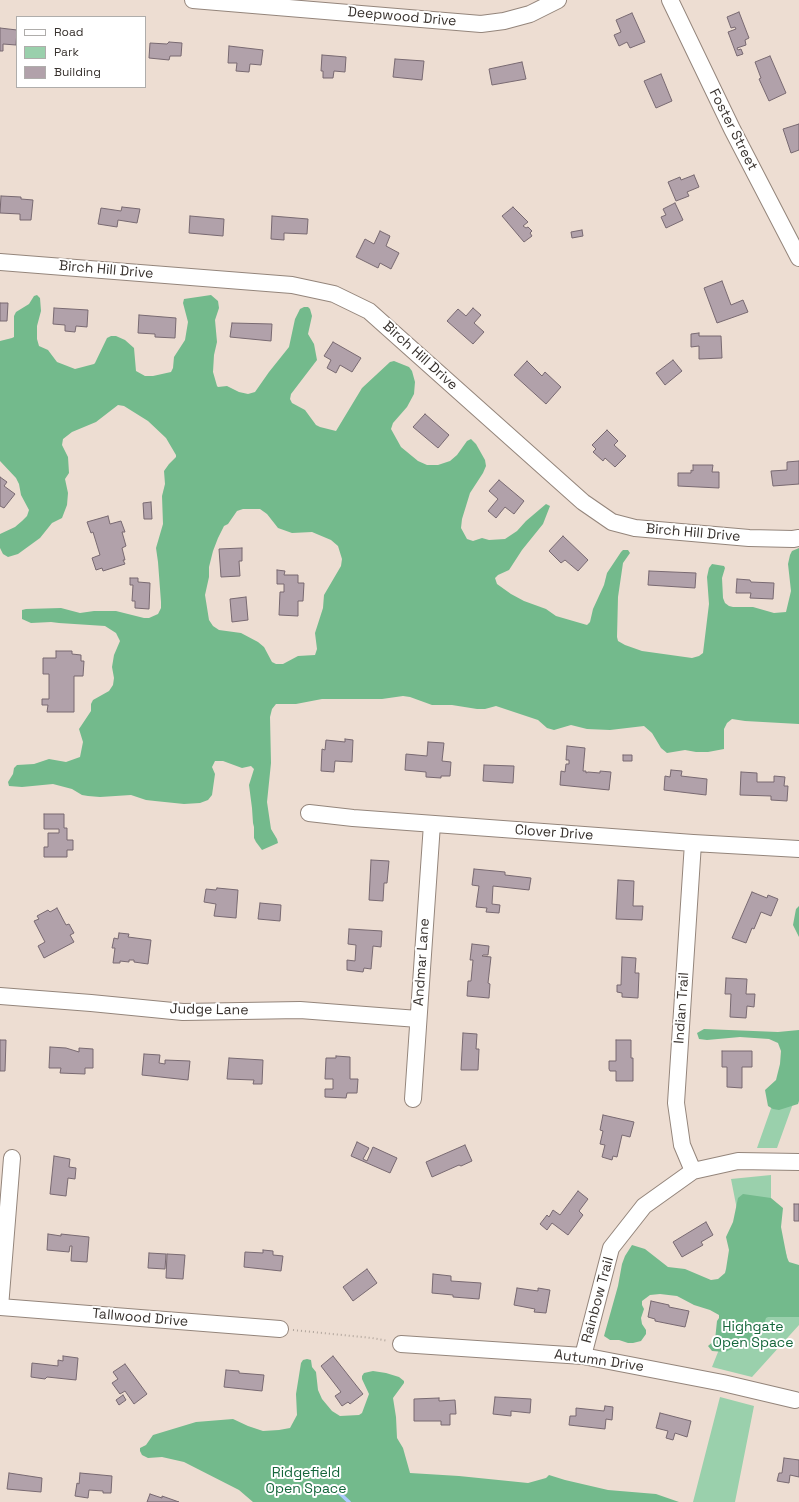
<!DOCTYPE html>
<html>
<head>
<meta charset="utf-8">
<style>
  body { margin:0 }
  #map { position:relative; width:799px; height:1502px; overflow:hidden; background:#edddd2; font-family:"Space Grotesk",sans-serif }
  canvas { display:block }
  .legend { position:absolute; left:16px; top:16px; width:130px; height:72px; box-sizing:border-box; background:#fff; border:1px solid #afadab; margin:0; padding:5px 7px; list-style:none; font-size:12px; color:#38322e }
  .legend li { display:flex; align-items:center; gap:8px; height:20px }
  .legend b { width:20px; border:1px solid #afadab }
</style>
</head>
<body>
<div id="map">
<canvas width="799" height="1502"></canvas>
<ul class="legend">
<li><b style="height:5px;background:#fff"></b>Road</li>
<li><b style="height:11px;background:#9ad0ac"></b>Park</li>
<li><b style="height:11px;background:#b1a1aa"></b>Building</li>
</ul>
</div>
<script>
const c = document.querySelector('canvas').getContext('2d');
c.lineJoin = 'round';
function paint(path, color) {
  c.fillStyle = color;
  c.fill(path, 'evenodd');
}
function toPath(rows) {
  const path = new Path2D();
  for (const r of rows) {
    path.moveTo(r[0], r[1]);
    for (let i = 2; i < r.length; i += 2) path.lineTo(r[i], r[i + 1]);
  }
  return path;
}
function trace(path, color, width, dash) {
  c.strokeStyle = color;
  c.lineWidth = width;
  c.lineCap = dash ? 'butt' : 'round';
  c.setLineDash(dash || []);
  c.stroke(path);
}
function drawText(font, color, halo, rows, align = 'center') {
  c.font = font + ' "Space Grotesk",sans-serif';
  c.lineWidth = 4;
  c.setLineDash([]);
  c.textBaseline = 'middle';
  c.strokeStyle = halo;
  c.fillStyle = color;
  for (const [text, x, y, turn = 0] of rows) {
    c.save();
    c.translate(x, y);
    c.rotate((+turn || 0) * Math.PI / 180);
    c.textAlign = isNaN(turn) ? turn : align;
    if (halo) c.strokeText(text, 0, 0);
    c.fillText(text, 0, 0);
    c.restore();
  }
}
paint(toPath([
  [786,1066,799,1087,777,1148,757,1148],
  [771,1175,771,1203,799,1297,799,1325,752,1377,712,1367,724,1337,754,1296,731,1179],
  [720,1397,754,1406,735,1502,693,1502]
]), '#9ad0ac');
paint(toPath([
  [37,295,40,298,41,311,37,326,37,339,39,346,48,350,57,362,75,369,94,364,95,363,107,338,111,336,116,336,125,340,134,348,136,371,145,376,153,376,171,372,173,368,174,357,185,340,188,322,183,303,184,299,211,295,218,301,219,308,215,320,217,342,214,355,213,372,217,386,218,387,227,386,239,392,248,394,255,392,269,372,289,347,295,319,300,309,304,307,308,307,310,309,312,316,308,334,314,344,317,360,291,394,290,399,292,403,305,410,316,425,320,427,336,431,362,388,390,362,394,361,409,367,412,371,415,382,414,394,407,407,393,423,391,429,401,447,418,461,427,465,438,465,450,461,457,455,467,441,471,439,476,444,485,460,486,466,483,473,470,493,462,519,461,528,467,539,473,541,482,538,489,540,505,539,517,531,526,521,546,504,550,506,543,524,522,550,511,567,509,570,498,575,495,578,497,584,511,594,524,601,546,609,556,616,587,625,590,622,593,609,604,585,607,573,621,552,623,550,628,550,630,553,623,563,618,597,617,637,618,641,625,645,642,651,692,658,699,656,703,653,709,604,707,577,709,568,712,564,724,566,725,568,722,578,723,598,725,603,729,606,733,607,753,607,774,613,786,612,791,591,788,564,790,555,792,551,799,548,799,724,745,721,732,719,727,723,724,729,724,749,708,752,696,752,685,750,667,753,661,748,652,733,644,726,610,730,587,729,571,725,554,730,547,728,538,720,496,706,485,709,477,709,452,705,432,705,410,697,403,696,382,699,322,699,296,704,276,704,272,709,270,717,271,763,267,802,271,829,277,839,278,843,262,850,256,842,254,838,254,827,253,823,252,808,249,785,254,769,251,766,242,768,223,761,215,761,212,767,215,774,212,795,208,800,200,803,184,804,155,801,146,800,131,795,100,797,88,796,82,795,72,789,53,784,22,787,9,786,8,782,13,774,14,768,17,765,34,764,49,759,66,762,80,757,83,742,79,729,91,711,91,704,93,700,109,691,113,685,114,678,112,667,114,655,120,641,116,633,105,626,59,623,51,622,31,623,22,619,22,610,26,609,61,608,80,613,94,611,116,611,144,618,149,618,158,614,161,608,161,602,158,562,156,548,163,524,162,496,165,484,164,471,169,464,176,457,176,455,166,438,148,421,124,406,118,405,96,422,72,432,63,439,62,445,68,457,69,473,65,479,68,493,67,505,62,518,52,523,40,538,18,554,8,557,3,554,0,548,0,534,15,527,22,521,27,516,29,510,21,495,19,484,16,478,0,461,0,341,12,338,14,337,14,316,16,312,29,304,34,296],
  [243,509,260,509,267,514,278,528,292,533,312,532,331,540,338,546,342,559,341,566,324,595,323,608,315,633,317,649,315,655,298,656,283,664,276,664,272,662,264,647,258,642,241,633,219,630,213,626,209,620,205,595,209,577,209,567,213,551,218,538,224,526,228,524,237,511],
  [799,906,799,937,793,925,796,909],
  [704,1029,778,1032,799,1030,799,1101,798,1104,779,1110,773,1109,768,1106,765,1090,776,1080,780,1064,781,1051,778,1043,769,1039,740,1037,707,1040,699,1039,697,1033],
  [743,1194,771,1198,783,1208,781,1227,787,1258,789,1262,799,1265,799,1317,768,1317,766,1318,764,1324,753,1338,752,1342,749,1346,745,1348,734,1348,725,1352,712,1351,708,1346,715,1340,717,1321,719,1318,719,1315,710,1310,694,1305,677,1296,660,1294,650,1295,642,1301,642,1305,644,1309,641,1318,642,1324,646,1330,646,1334,641,1341,633,1343,628,1343,619,1340,610,1340,604,1336,618,1286,622,1264,625,1256,632,1245,645,1249,668,1267,685,1269,711,1280,718,1279,725,1273,726,1269,729,1250,726,1237,733,1222,738,1198],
  [307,1359,311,1360,312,1367,316,1372,318,1390,322,1399,332,1411,340,1416,359,1415,362,1413,369,1394,362,1379,362,1376,364,1373,373,1371,386,1373,399,1377,404,1381,404,1383,393,1398,396,1417,397,1438,403,1448,410,1473,459,1476,528,1483,546,1478,549,1475,565,1480,608,1490,656,1494,679,1502,253,1502,239,1490,184,1462,162,1457,148,1458,142,1455,140,1451,140,1448,146,1445,153,1435,196,1422,233,1419,248,1426,263,1431,279,1430,290,1428,297,1415,296,1394,301,1363,303,1360]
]), '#73ba8c');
trace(toPath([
  [332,1486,349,1502]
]), '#adcafd', 3.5);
const building = toPath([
  [739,12,749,38,745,40,746,45,737,48,738,50,741,49,743,54,737,56,728,32,736,29,735,27,731,28,727,17,739,12],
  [632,13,645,42,630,48,627,42,619,46,614,35,621,32,616,20,632,13],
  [0,28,17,30,16,45,3,44,3,51,0,51,0,28],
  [169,42,182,43,181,56,170,56,169,60,149,58,150,43,167,44,169,42],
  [229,46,263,50,261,65,250,64,249,72,236,71,237,63,228,63,229,46],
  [322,55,346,57,345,72,334,71,333,78,323,78,323,71,321,71,322,55],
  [770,56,786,93,769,101,759,79,761,78,755,62,770,56],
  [395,59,424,61,422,80,393,77,395,59],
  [522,62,526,79,492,85,489,69,522,62],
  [661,74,672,101,656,108,644,81,661,74],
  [799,124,799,150,791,153,783,129,799,124],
  [694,175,699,187,687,192,689,196,676,201,668,182,680,177,681,180,694,175],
  [1,196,21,197,21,199,33,200,31,220,20,220,20,214,0,213,1,196],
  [675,203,683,220,666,228,661,217,666,215,663,209,675,203],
  [122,207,140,209,137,223,118,220,117,227,98,224,101,208,121,211,122,207],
  [513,207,528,222,523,226,526,228,528,227,532,231,530,233,532,236,524,242,502,216,513,207],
  [190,216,224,219,223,236,189,233,190,216],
  [272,216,308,219,307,234,284,233,284,240,271,239,272,216],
  [582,230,583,236,572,238,571,232,582,230],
  [380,231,390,236,386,246,399,253,391,269,380,263,378,268,356,257,365,239,374,244,380,231],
  [722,281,731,305,743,300,748,312,717,323,704,288,722,281],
  [0,303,8,303,7,321,0,321,0,303],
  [54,308,88,310,87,327,76,326,75,332,65,331,65,325,53,324,54,308],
  [473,308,481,315,474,323,484,332,473,344,447,321,458,309,466,316,473,308],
  [139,315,176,318,175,338,155,337,155,334,138,333,139,315],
  [232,323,272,324,271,341,230,337,232,323],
  [699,333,699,336,721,336,722,358,699,359,699,346,691,347,691,334,699,333],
  [333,342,361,358,352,372,340,365,336,373,327,368,331,360,324,356,333,342],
  [673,360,682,371,665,385,656,373,673,360],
  [527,361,542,376,545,372,561,387,546,404,514,375,527,361],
  [425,414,449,435,438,448,413,427,425,414],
  [607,430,618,441,614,445,626,456,615,467,605,458,603,461,593,452,596,449,592,445,607,430],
  [799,461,799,484,773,486,771,471,787,470,787,462,799,461],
  [693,465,713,465,712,472,719,472,719,488,678,486,678,473,691,473,691,470,693,471,693,465],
  [0,477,7,482,4,486,15,494,4,508,0,506,0,477],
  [499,480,524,501,514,514,505,507,496,518,488,511,498,499,489,491,499,480],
  [151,502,152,519,144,519,143,503,151,502],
  [108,516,110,524,121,521,125,532,122,532,126,546,122,548,125,560,123,560,125,564,103,571,102,568,96,570,92,558,100,555,93,532,91,533,87,522,108,516],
  [563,536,588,560,578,571,565,560,561,563,549,551,563,536],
  [242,548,242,561,239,561,240,576,221,577,219,549,242,548],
  [277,570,285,571,284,575,298,575,298,583,304,583,303,601,298,601,298,616,279,615,280,592,284,592,284,584,277,584,277,570],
  [649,571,696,573,695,588,648,585,649,571],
  [130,578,138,578,138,582,150,583,149,609,135,608,135,601,132,601,133,585,130,585,130,578],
  [737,579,750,580,751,582,774,583,773,599,750,598,751,593,736,593,737,579],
  [246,597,248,620,232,622,230,599,246,597],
  [56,651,72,651,72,654,81,655,81,661,84,661,83,676,74,676,74,712,47,712,48,705,42,705,42,699,49,699,49,674,43,674,43,658,56,658,56,651],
  [345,739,353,740,352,762,335,761,334,772,321,771,322,749,325,750,326,740,345,742,345,739],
  [428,742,444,743,442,761,451,762,450,776,441,776,441,778,426,777,426,772,405,770,406,754,427,756,428,742],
  [567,746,585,748,583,771,586,771,586,773,588,772,600,773,600,771,611,772,609,790,560,785,561,771,565,772,566,764,569,764,569,760,566,760,567,746],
  [623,755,632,755,632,761,623,761,623,755],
  [484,765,514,766,513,783,483,781,484,765],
  [671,770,682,771,681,776,707,779,706,795,664,790,665,776,670,777,671,770],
  [741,772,757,773,757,782,774,782,774,776,785,777,784,786,788,786,787,801,771,800,771,796,740,795,741,772],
  [44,814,64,814,64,828,67,828,67,840,73,840,73,850,67,850,67,857,44,857,44,847,48,847,48,833,59,833,59,829,44,829,44,814],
  [371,860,389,861,387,883,384,883,383,901,369,900,371,860],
  [474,869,505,872,505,875,531,878,529,890,493,886,492,904,500,905,499,913,486,912,487,908,476,907,479,886,472,885,474,869],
  [618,880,634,881,633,906,643,906,642,920,616,919,618,880],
  [217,888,238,890,236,918,214,916,216,904,204,902,206,889,216,890,217,888],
  [752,892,767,898,768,895,778,899,771,916,761,912,754,929,752,928,746,943,732,938,752,892],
  [260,903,281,905,280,921,258,919,260,903],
  [57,908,66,925,69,924,74,933,70,935,74,942,44,958,38,946,45,942,34,921,39,919,37,916,48,910,50,912,57,908],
  [349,929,382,931,381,947,373,946,371,969,364,968,363,972,347,970,347,960,355,961,356,945,348,944,349,929],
  [119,933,129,934,128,937,151,940,148,964,134,962,134,960,129,960,129,962,120,961,120,963,113,963,115,948,112,948,114,938,118,939,119,933],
  [472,944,489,946,488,955,483,955,482,956,491,957,488,983,490,984,489,998,467,996,468,981,471,981,473,960,470,960,472,944],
  [622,957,636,958,635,973,639,973,638,998,622,997,622,993,617,992,617,985,621,985,622,957],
  [726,978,747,979,746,994,755,994,754,1007,747,1006,746,1018,730,1017,731,994,725,994,726,978],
  [463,1033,477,1034,476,1049,479,1049,478,1070,461,1070,463,1033],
  [0,1040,6,1040,5,1071,0,1071,0,1040],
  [616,1040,631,1040,631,1058,633,1058,633,1081,616,1081,616,1071,610,1071,609,1069,609,1061,616,1061,616,1040],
  [50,1047,66,1048,79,1052,79,1048,93,1049,93,1068,85,1068,85,1074,60,1073,61,1068,49,1068,50,1047],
  [722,1051,752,1051,752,1067,742,1067,742,1088,727,1087,727,1067,722,1067,722,1051],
  [144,1054,160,1055,159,1063,165,1064,165,1060,190,1061,188,1080,142,1075,144,1054],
  [336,1056,350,1057,350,1079,358,1079,357,1093,347,1093,346,1098,325,1097,325,1089,333,1089,333,1079,325,1079,326,1058,336,1058,336,1056],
  [229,1058,263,1060,262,1084,253,1084,254,1080,227,1079,229,1058],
  [603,1115,634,1122,630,1137,622,1135,617,1157,613,1156,612,1160,602,1157,605,1145,600,1144,603,1131,600,1130,603,1115],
  [357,1142,369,1148,363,1159,367,1161,373,1147,397,1158,390,1173,351,1156,357,1142],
  [465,1145,472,1161,461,1166,459,1165,432,1177,426,1162,465,1145],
  [54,1156,70,1159,69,1167,76,1168,75,1179,68,1178,66,1196,50,1194,54,1156],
  [578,1191,588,1199,579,1211,583,1215,568,1235,552,1223,547,1230,540,1224,547,1215,549,1217,553,1210,560,1215,578,1191],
  [794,1204,799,1204,799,1221,794,1221,794,1204],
  [706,1222,713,1235,701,1242,703,1245,682,1257,673,1242,706,1222],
  [48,1234,61,1236,61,1234,89,1237,87,1262,71,1261,72,1246,70,1246,69,1252,47,1250,48,1234],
  [263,1250,273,1251,273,1255,283,1256,281,1271,244,1267,245,1252,263,1253,263,1250],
  [149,1253,166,1254,165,1269,148,1268,149,1253],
  [167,1254,185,1255,183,1279,166,1278,167,1254],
  [367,1269,377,1283,353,1301,343,1287,367,1269],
  [433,1274,451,1276,451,1281,481,1283,479,1299,453,1297,453,1295,432,1293,433,1274],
  [517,1288,538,1291,538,1288,550,1290,546,1313,534,1312,535,1309,514,1305,517,1288],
  [651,1301,669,1305,669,1307,689,1311,685,1327,655,1321,655,1319,648,1317,651,1301],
  [63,1356,78,1358,76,1380,47,1377,45,1379,31,1377,32,1363,58,1366,58,1360,63,1361,63,1356],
  [333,1356,363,1394,350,1404,348,1402,342,1406,335,1396,341,1392,321,1366,333,1356],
  [125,1364,147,1394,134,1404,125,1391,120,1394,112,1383,118,1379,113,1372,125,1364],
  [226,1370,239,1371,239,1373,264,1375,262,1391,224,1387,226,1370],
  [123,1395,126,1400,119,1405,116,1400,123,1395],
  [495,1397,531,1399,530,1413,511,1411,511,1416,493,1414,495,1397],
  [439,1398,439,1401,455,1400,456,1414,450,1414,450,1425,441,1425,441,1421,414,1421,414,1399,439,1398],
  [605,1406,613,1407,612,1420,606,1419,605,1429,569,1425,570,1416,576,1416,576,1408,604,1411,605,1406],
  [660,1413,691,1421,687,1437,675,1433,673,1440,666,1438,668,1431,656,1428,660,1413],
  [784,1458,799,1460,799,1477,790,1475,789,1483,777,1481,779,1473,782,1473,784,1458],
  [9,1473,42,1478,41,1492,7,1489,9,1473],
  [80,1473,112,1476,111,1493,103,1493,103,1491,89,1490,88,1498,75,1496,77,1483,79,1484,80,1473],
  [150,1494,162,1498,162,1496,179,1502,147,1502,150,1494]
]);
paint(building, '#b1a1aa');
trace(building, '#786971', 1);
const minor = toPath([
  [193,0,481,24,504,21,530,14,558,0],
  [670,0,732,129,799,258],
  [0,262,292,285,334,294,369,311,583,502,612,522,635,528,749,538,793,539,799,538],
  [309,813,353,818,693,843,799,849],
  [0,996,91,1003,183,1012,300,1010,418,1019],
  [413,1099,432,824],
  [693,1171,682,1145,676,1103,693,843],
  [0,1307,280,1329],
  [0,1307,12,1158],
  [401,1344,583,1356,723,1383,795,1400],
  [583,1356,611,1248,644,1206,693,1171,738,1161,799,1162]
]);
trace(minor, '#94857b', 18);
trace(toPath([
  [293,1330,372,1338,388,1341]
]), '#b1a59c', 2, [1, 3]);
trace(minor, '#fff', 16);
drawText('14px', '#38322e', '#fff', [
  ["Deepwood Drive",402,17,5],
  ["Foster Street",733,130,63],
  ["Birch Hill Drive",106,270,5],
  ["Birch Hill Drive",420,356,42],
  ["Birch Hill Drive",693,533,5],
  ["Clover Drive",554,833,4],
  ["Andmar Lane",422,962,-86],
  ["Indian Trail",682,1008,-86],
  ["Judge Lane",209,1010,1],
  ["Rainbow Trail",598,1300,-75],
  ["Tallwood Drive",140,1318,5],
  ["Autumn Drive",599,1361,8]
]);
drawText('14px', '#16673c', '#fff', [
  ["Highgate",753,1327],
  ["Open Space",753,1343],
  ["Ridgefield",306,1473],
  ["Open Space",306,1489]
]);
</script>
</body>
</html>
